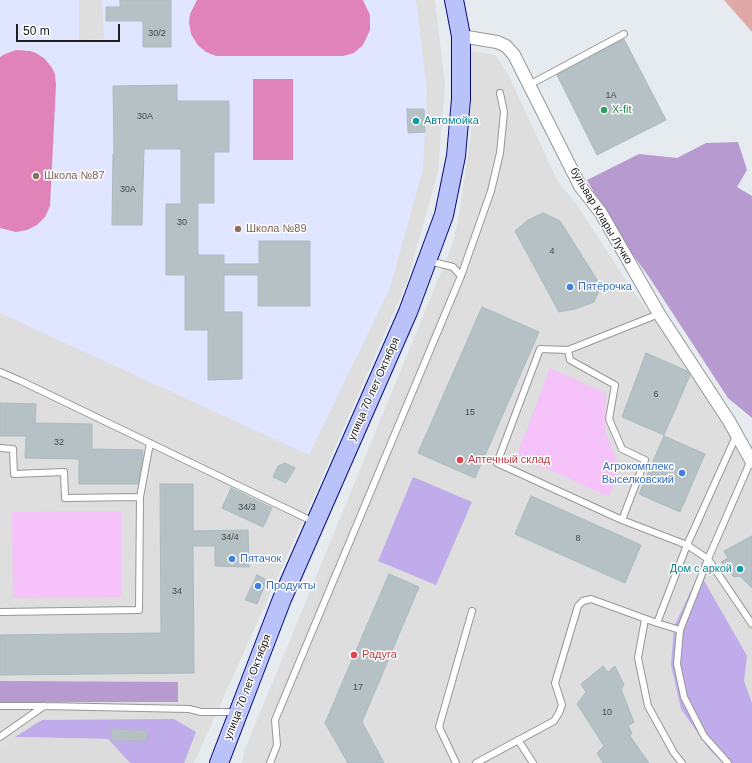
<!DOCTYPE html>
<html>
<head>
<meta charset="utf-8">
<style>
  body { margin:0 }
  #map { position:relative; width:752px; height:763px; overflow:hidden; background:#e6ebf0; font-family:Helvetica,sans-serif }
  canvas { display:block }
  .scale { position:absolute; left:16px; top:24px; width:104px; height:18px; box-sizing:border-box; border:2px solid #202020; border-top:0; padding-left:5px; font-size:12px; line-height:14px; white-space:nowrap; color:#202020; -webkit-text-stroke:3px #fff; paint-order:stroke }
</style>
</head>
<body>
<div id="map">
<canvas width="752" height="763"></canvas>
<div class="scale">50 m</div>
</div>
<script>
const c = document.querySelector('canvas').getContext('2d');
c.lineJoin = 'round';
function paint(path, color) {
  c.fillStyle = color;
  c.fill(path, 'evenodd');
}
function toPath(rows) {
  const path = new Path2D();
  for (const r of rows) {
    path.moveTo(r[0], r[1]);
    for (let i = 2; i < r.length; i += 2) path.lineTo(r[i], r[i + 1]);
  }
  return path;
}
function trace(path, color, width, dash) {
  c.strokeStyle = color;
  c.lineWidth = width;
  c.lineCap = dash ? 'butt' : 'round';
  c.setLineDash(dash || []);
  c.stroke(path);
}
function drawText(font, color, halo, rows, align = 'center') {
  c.font = font + ' Helvetica,sans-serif';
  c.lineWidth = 3;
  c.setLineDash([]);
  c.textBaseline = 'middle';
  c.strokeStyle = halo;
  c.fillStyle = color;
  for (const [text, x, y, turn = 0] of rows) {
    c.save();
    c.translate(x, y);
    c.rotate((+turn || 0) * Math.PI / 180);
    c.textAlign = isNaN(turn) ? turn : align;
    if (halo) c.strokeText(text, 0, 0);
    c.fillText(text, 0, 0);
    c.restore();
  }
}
paint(toPath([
  [0,0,435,0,445,85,438,172,407,282,313,498,194,763,0,763],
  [470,51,495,55,508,74,558,182,575,202,632,290,752,446,752,763,242,763,244,752,453,243,459,215,471,134]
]), '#dddedd');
paint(toPath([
  [0,0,79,0,79,40,104,39,102,0,416,0,427,89,423,169,390,288,309,455,0,313]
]), '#e0e6ff');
paint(toPath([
  [413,477,472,502,436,585,378,561],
  [703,579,747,656,744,681,752,703,752,763,723,763,709,749,681,709,671,665,674,627,694,584],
  [174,719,196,732,184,763,130,763,108,739,15,737,42,720]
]), '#c0aceb');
paint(toPath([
  [738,142,747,170,737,187,752,196,752,418,728,398,649,277,617,233,587,180,639,154,677,158,706,143],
  [0,681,178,682,178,702,0,702]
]), '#b69ad0');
paint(toPath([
  [550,368,606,393,605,431,620,468,609,497,517,455],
  [122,511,122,597,13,598,12,512]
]), '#f5c3fa');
paint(toPath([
  [197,0,363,0,370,15,370,30,363,45,354,53,343,56,216,56,206,52,201,48,197,44,191,34,189,23,190,14],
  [16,50,30,51,36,53,45,59,52,68,55,74,56,85,50,206,45,217,37,225,27,230,16,232,0,228,0,57,5,54],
  [253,79,293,79,293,160,253,160]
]), '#e083b8');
paint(toPath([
  [449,288,463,294,285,714,271,708],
  [15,737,108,739,130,763,0,763,0,750]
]), '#dcdcdc');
paint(toPath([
  [724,0,752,0,752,32]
]), '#dea9a6');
const building = toPath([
  [120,0,171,0,171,47,143,47,143,21,106,21,106,7,120,7,120,0],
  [624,39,666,120,597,155,557,75,624,39],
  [177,85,177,101,229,101,229,152,214,152,214,203,198,203,198,255,224,255,224,264,259,264,259,241,310,241,310,306,258,306,258,275,224,275,224,312,242,312,242,379,208,380,208,330,185,330,185,275,166,275,166,204,181,204,181,149,144,149,142,225,112,225,113,154,114,154,113,86,177,85],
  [407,109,424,109,425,132,408,133,407,109],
  [543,213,560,221,601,286,594,302,575,309,559,312,515,231,528,220,543,213],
  [482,307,539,332,475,478,418,453,482,307],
  [646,353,687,371,690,375,664,435,622,417,646,353],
  [0,403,36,404,35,423,92,424,92,449,143,450,142,460,138,484,79,484,79,459,25,458,26,436,0,436,0,403],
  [664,436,705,454,680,512,639,494,664,436],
  [285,463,295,468,286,483,273,477,278,466,285,463],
  [160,484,193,484,193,531,248,530,249,567,215,566,215,546,193,546,194,673,0,675,0,635,161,633,160,484],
  [231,488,272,508,263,527,222,508,231,488],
  [531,496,641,545,625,583,515,534,531,496],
  [752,536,752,588,740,576,734,577,721,562,728,558,724,551,752,536],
  [389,574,419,587,362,722,384,763,348,763,325,723,389,574],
  [257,575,267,580,257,604,245,600,257,575],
  [603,666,608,672,615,666,624,685,621,689,634,722,628,726,632,733,630,736,649,763,603,763,597,753,604,746,577,704,586,692,581,684,603,666],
  [111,729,147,730,147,741,111,740,111,729]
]);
paint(building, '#b5c1c5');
trace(building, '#a8bbc2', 1);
const service = toPath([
  [529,85,624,34],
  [461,276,491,191,500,153,504,112,500,93],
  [659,314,568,350,540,349,497,463,622,520,687,545,708,559,752,624],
  [568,350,570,360,615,385,609,419,622,449,645,460,622,520],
  [0,372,21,381,314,522],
  [0,448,13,449,14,474,64,472,65,498,140,497],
  [0,612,139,610,140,497,150,443],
  [645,619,638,658,648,706,674,753,682,763],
  [657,623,687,545,737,434],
  [0,706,45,706,189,709,201,712,236,712],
  [0,737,44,706],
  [518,740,533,763],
  [270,763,277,745,275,720,461,276,453,267,429,261],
  [456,763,439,727,472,611],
  [476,763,554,721,559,713,562,705,555,683,578,606,583,601,591,599,657,623,680,630],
  [728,763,704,736,684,697,677,664,680,630,708,559,751,460]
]);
const minor = toPath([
  [461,36,497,42,506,46,514,55,580,186,601,213,659,314,729,421,752,462]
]);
const secondary = toPath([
  [219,763,282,599,408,312,444,215,456,156,461,99,461,36,454,0]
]);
trace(service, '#979797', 8);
trace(minor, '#979797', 14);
trace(secondary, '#040c7a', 20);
trace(service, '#fff', 6);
trace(minor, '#fff', 12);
trace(secondary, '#bac2fa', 18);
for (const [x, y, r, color] of [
  [604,110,4,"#2e9e5b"],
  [416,121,4,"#0f9aa8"],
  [36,176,4,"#8d6e63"],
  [238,229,4,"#8d6e63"],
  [570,287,4,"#3f7fe0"],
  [460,460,4,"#e0444e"],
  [682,473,4,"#3f7fe0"],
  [232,559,4,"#3f7fe0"],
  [740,569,4,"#0f9aa8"],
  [258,586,4,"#3f7fe0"],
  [354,655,4,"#e0444e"]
]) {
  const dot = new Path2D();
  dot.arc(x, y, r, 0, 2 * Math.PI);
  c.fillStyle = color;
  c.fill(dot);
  trace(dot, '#fff', 1.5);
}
drawText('9px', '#454849', null, [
  ["30/2",157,34],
  ["1А",611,96],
  ["30А",145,117],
  ["30А",128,190],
  ["30",182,223],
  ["4",552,252],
  ["6",656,395],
  ["15",470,413],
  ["32",59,443],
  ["34/3",247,508],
  ["34/4",230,538],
  ["8",578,539],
  ["34",177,592],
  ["17",358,688],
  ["10",607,713]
]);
drawText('11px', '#27864d', '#fff', [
  ["X-fit",612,110]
], 'left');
drawText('11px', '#0d838f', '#fff', [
  ["Автомойка",424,121],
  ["Дом с аркой",732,569,"right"]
], 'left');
drawText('11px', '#785e54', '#fff', [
  ["Школа №87",44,176],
  ["Школа №89",246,229]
], 'left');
drawText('11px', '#202020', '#fff', [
  ["бульвар Клары Лучко",601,216,59],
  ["улица 70 лет Октября",374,389,-66],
  ["улица 70 лет Октября",248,687,-69]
]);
drawText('11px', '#366cbe', '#fff', [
  ["Пятёрочка",578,287],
  ["Агрокомплекс",674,467,"right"],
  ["Выселковский",674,480,"right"],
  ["Пятачок",240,559],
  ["Продукты",266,586]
], 'left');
drawText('11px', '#be3a42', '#fff', [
  ["Аптечный склад",468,460],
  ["Радуга",362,655]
], 'left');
</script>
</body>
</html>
